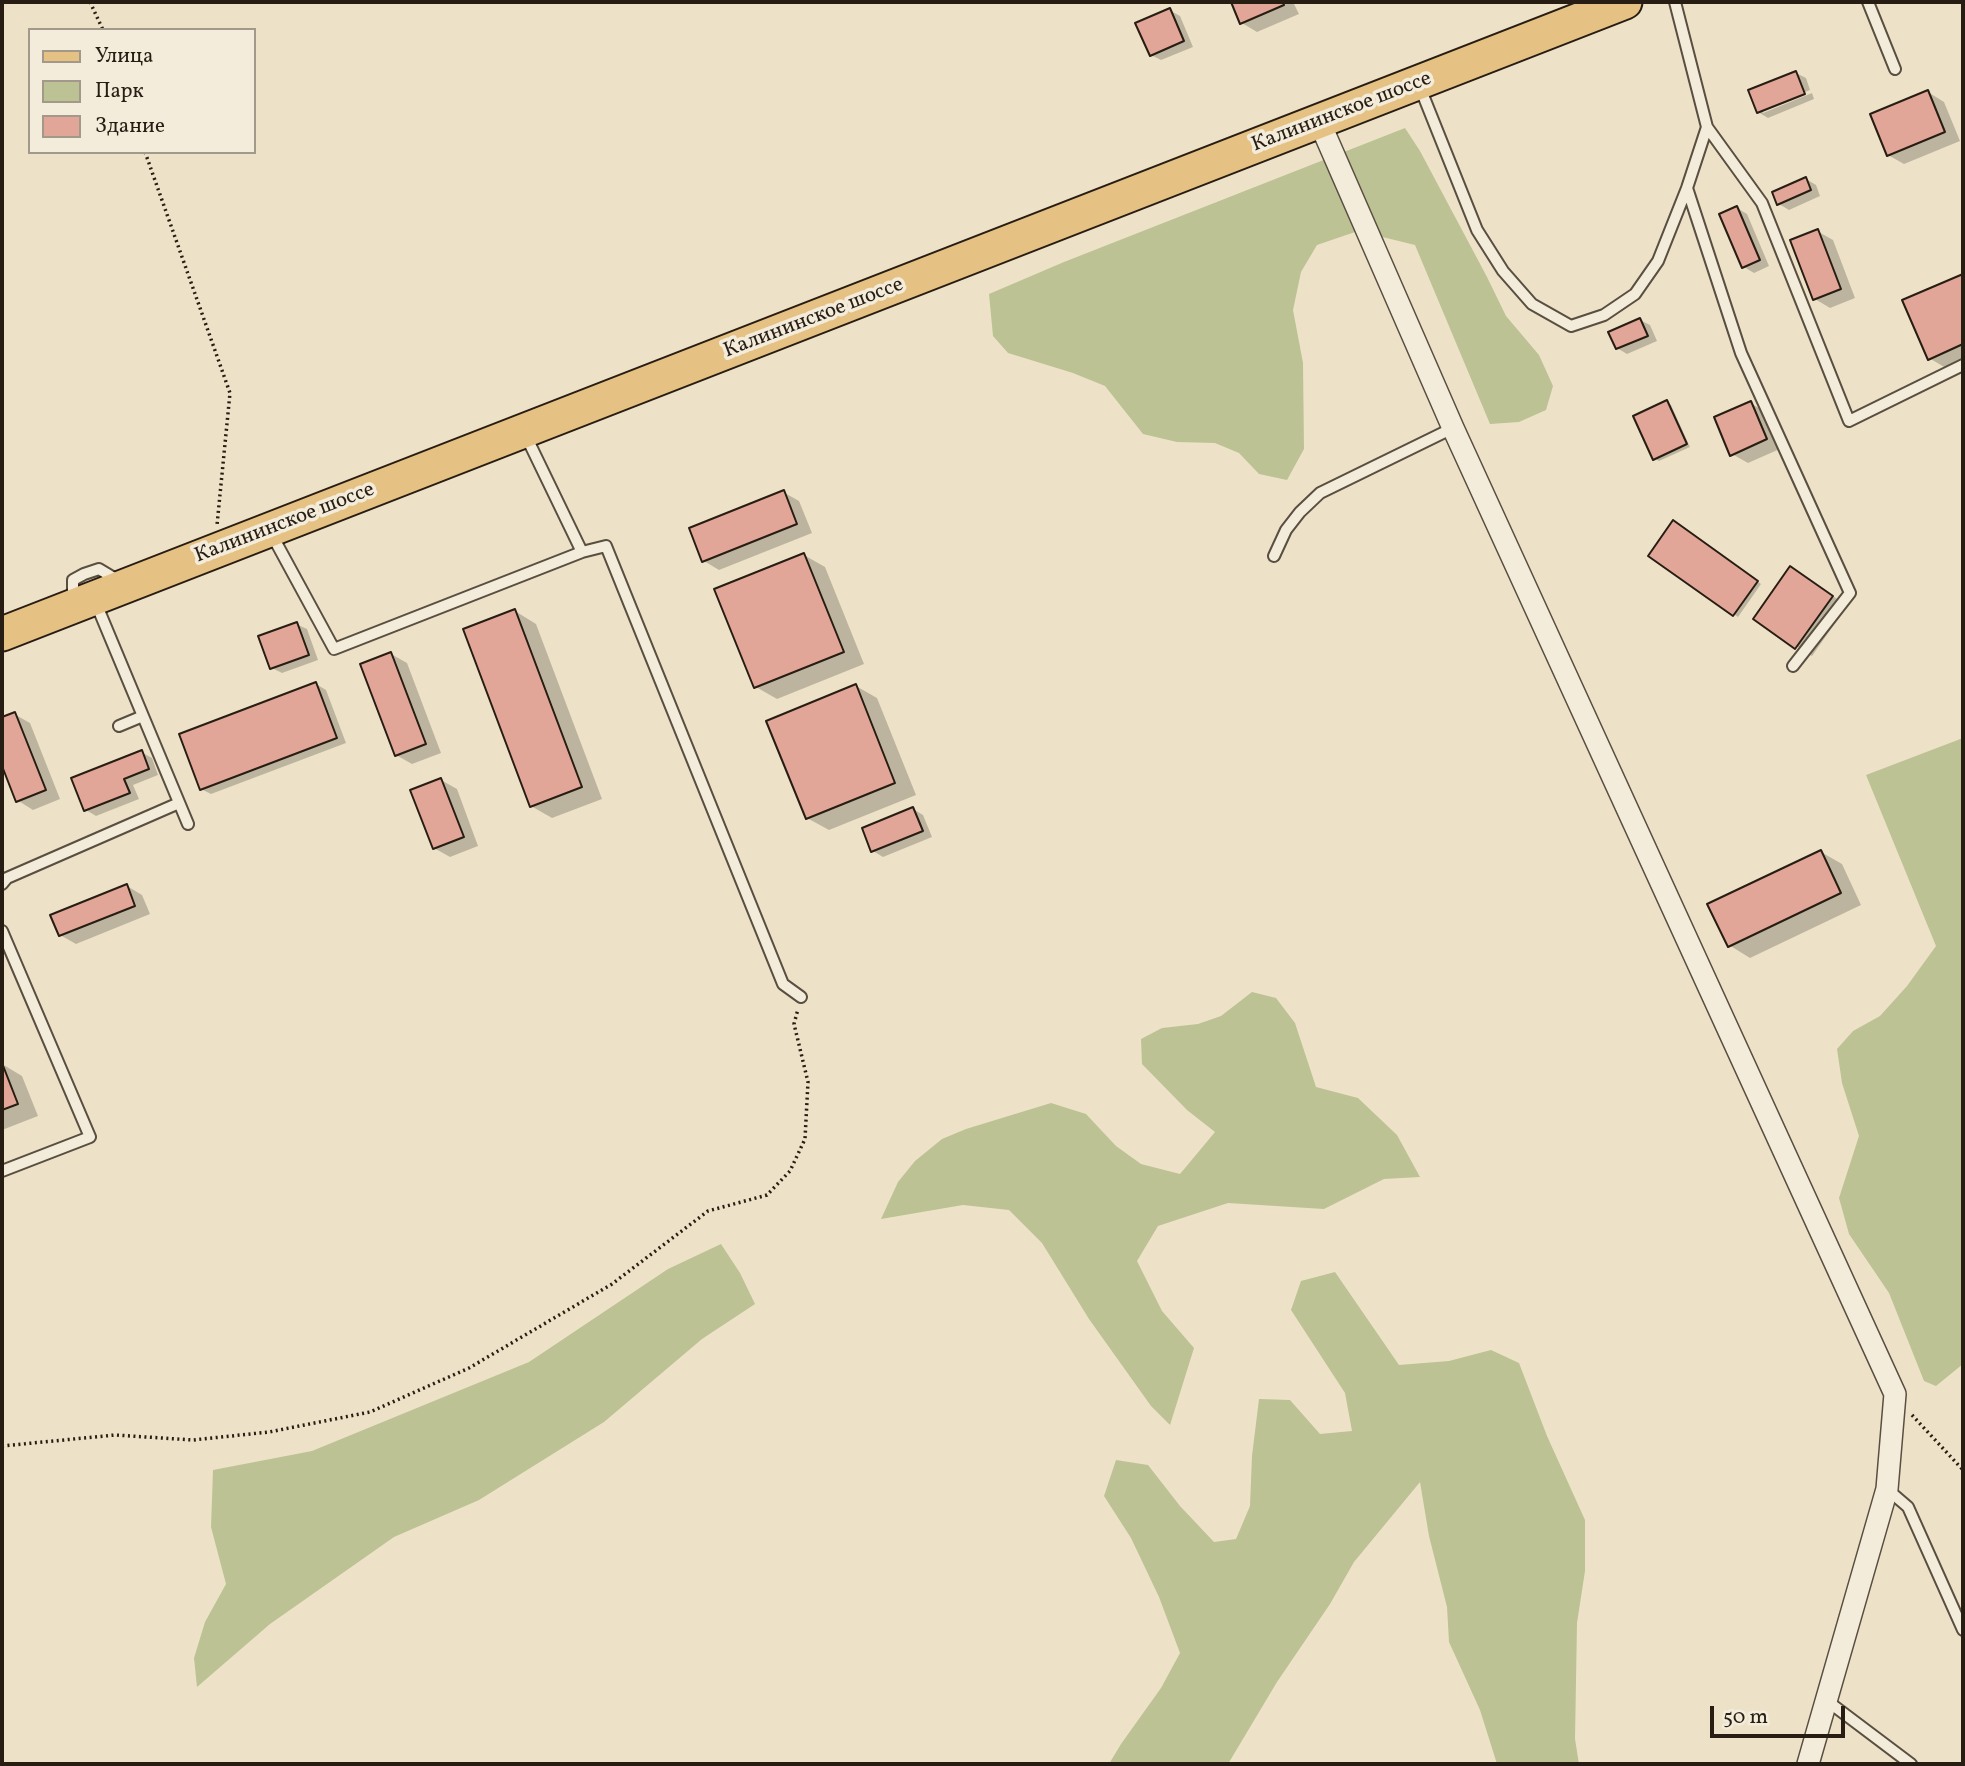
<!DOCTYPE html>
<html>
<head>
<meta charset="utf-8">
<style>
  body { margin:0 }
  #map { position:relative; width:1965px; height:1766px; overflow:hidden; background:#ede2c7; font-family:Vollkorn,serif }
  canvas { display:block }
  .frame { position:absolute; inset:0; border:4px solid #281d13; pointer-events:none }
  .legend { position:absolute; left:28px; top:28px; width:228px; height:126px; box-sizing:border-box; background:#f3ecdb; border:2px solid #a2998b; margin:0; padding:9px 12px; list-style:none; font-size:21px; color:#281d13 }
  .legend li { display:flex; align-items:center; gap:14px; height:35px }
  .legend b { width:35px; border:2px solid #a2998b }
  .scale { position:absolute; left:1710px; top:1706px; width:135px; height:32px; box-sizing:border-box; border:4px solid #281d13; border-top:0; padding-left:9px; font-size:21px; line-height:24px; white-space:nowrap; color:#281d13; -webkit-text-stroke:5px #f3ecdb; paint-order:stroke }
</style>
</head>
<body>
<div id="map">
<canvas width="1965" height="1766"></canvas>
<div class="frame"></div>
<ul class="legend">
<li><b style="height:9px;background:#e6c184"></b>Улица</li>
<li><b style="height:19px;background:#bcc293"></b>Парк</li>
<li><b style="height:19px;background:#e2a698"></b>Здание</li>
</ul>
<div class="scale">50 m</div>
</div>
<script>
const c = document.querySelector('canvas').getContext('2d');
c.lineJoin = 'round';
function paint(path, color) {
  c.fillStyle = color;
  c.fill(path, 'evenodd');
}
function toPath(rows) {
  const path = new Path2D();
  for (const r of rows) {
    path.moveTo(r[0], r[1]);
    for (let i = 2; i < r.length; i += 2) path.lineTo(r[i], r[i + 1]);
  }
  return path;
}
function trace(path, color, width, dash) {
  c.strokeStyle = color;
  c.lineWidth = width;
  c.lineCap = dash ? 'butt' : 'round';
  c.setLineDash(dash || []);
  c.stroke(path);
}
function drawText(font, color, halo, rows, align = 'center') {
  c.font = font + ' Vollkorn,serif';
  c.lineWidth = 7;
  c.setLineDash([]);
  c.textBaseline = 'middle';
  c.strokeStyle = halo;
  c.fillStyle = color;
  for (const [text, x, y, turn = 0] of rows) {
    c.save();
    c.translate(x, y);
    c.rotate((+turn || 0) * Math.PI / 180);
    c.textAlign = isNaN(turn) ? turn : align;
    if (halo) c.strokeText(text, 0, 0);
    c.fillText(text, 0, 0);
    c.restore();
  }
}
paint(toPath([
  [1405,128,1420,151,1487,277,1506,316,1539,355,1553,386,1546,410,1519,422,1490,424,1415,245,1358,231,1317,245,1301,272,1293,310,1303,363,1304,449,1287,480,1259,474,1239,453,1215,443,1177,442,1143,434,1105,386,1073,373,1008,353,993,336,989,294,1064,262],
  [1963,738,1963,1364,1936,1386,1924,1381,1889,1293,1849,1234,1839,1198,1859,1136,1842,1083,1837,1049,1853,1031,1880,1016,1907,986,1936,946,1866,775],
  [1252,992,1276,998,1295,1023,1316,1087,1358,1098,1397,1135,1420,1177,1384,1179,1324,1209,1228,1203,1158,1226,1137,1261,1162,1311,1194,1348,1170,1425,1151,1406,1089,1319,1042,1243,1009,1210,963,1205,881,1219,898,1182,915,1161,942,1139,966,1129,1051,1103,1086,1114,1116,1146,1141,1164,1180,1174,1215,1132,1187,1110,1142,1064,1141,1039,1162,1028,1198,1024,1221,1016],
  [721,1244,740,1273,755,1304,702,1339,604,1422,479,1500,394,1537,270,1624,197,1687,194,1658,205,1622,226,1584,211,1527,213,1470,312,1451,529,1362,668,1269],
  [1335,1272,1399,1365,1449,1361,1491,1350,1519,1363,1547,1436,1585,1520,1585,1571,1577,1623,1575,1739,1579,1764,1497,1764,1480,1710,1449,1642,1447,1607,1429,1536,1420,1482,1354,1562,1330,1604,1277,1682,1228,1764,1109,1764,1121,1744,1161,1688,1180,1653,1159,1597,1131,1538,1104,1496,1116,1460,1148,1465,1180,1506,1214,1542,1236,1539,1250,1506,1252,1456,1259,1399,1290,1400,1320,1434,1352,1431,1345,1393,1291,1310,1301,1281]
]), '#bcc293');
paint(toPath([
  [1233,2,1293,2,1299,14,1257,32,1242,23],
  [1169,10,1180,16,1193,47,1161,60,1151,55],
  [1796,73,1806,78,1810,90,1763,109,1763,113,1812,93,1814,99,1768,118,1758,112],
  [1928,92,1944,102,1960,141,1904,164,1888,155],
  [1806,179,1816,185,1820,196,1789,210,1779,204],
  [1737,208,1747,214,1769,266,1754,273,1744,267],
  [1817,231,1833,240,1855,298,1830,308,1815,299],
  [1963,276,1963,365,1951,371,1929,358,1905,301],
  [1640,320,1650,325,1657,341,1627,354,1617,348],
  [1667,402,1671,405,1690,447,1659,461,1654,458],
  [1750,403,1766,412,1782,448,1748,463,1732,454],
  [783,492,799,501,812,533,719,570,704,561],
  [1678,525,1761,584,1738,617,1734,614],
  [804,555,825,567,864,664,777,699,756,687],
  [1806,577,1847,606,1812,656,1755,619],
  [515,611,536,624,602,799,552,818,531,806],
  [296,624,307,629,318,660,282,673,272,668],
  [391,654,407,663,441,753,412,764,396,755],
  [316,684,326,690,346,743,211,794,201,789],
  [856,686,877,698,916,795,829,830,807,818],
  [14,714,30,723,60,799,33,810,17,800,2,762,2,719],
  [141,752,152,758,158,775,133,785,139,799,96,816,86,810],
  [441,780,457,789,478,846,450,857,434,848],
  [913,809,923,815,932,837,883,857,873,851],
  [1821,852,1842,864,1861,905,1750,958,1729,945],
  [127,886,142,895,150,914,76,944,60,935],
  [2,1064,22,1076,38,1116,2,1130]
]), '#0003');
const building = toPath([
  [1231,2,1283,2,1284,5,1240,24,1231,2],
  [1170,8,1184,41,1150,56,1135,23,1170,8],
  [1796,71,1805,94,1757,113,1748,90,1796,71],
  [1928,90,1945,132,1887,156,1870,114,1928,90],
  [1806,177,1811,190,1777,205,1772,192,1806,177],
  [1737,206,1760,260,1742,268,1719,214,1737,206],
  [1818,229,1841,289,1813,300,1790,240,1818,229],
  [1963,274,1963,344,1928,360,1902,300,1963,274],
  [1640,318,1648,336,1616,349,1608,332,1640,318],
  [1667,400,1687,444,1653,460,1633,416,1667,400],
  [1751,401,1767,439,1730,456,1714,417,1751,401],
  [784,490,797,524,702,562,689,528,784,490],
  [1673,520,1758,581,1733,616,1648,556,1673,520],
  [804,553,844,652,754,688,714,589,804,553],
  [1790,566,1833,596,1795,649,1753,619,1790,566],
  [515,609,582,787,530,807,463,629,515,609],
  [297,622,309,655,270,669,258,636,297,622],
  [391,652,426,744,395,756,360,664,391,652],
  [316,682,337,738,200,790,179,734,316,682],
  [856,684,895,783,806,819,766,721,856,684],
  [15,712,46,790,16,802,2,766,2,717,15,712],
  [142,750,149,769,124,779,130,793,84,811,71,778,142,750],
  [441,778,464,837,433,849,410,790,441,778],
  [913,807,923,831,871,852,862,828,913,807],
  [1821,850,1841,893,1728,947,1707,904,1821,850],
  [127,884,135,906,59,936,50,915,127,884],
  [2,1063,18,1104,2,1110,2,1063]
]);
paint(building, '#e2a698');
trace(building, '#281d13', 2);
const lane = toPath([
  [1868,2,1895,69],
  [1419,85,1477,230,1503,271,1532,304,1571,326,1604,315,1635,294,1658,261,1687,188,1707,127,1675,2],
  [1707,127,1762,203,1849,421,1963,365],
  [1687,188,1741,353,1850,593,1793,666],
  [272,535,334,649,582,552,525,434],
  [582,552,606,546,783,984,801,997],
  [1274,556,1286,530,1300,512,1320,493,1453,428],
  [73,600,73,580,84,574,99,569,119,581],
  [95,601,188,824],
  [119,726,143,716],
  [2,884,7,878,179,803],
  [2,931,90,1137,2,1171],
  [1887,1489,1908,1507,1963,1630],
  [1826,1700,1911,1764]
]);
const street = toPath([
  [1319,121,1453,428,1895,1394,1887,1489,1808,1764]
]);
const primary = toPath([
  [2,634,1625,2]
]);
trace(lane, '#594e40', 14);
trace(street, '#594e40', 24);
trace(primary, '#281d13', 37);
trace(toPath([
  [90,2,103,30],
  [145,152,230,393,217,525],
  [1912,1415,1963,1470],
  [2,1446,115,1435,193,1440,269,1432,370,1412,469,1368,612,1284,708,1211,767,1195,790,1171,805,1139,808,1082,794,1024,798,1009]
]), '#281d13', 3.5, [2, 3.5]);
trace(lane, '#f3ecdb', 10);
trace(street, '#f3ecdb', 21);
trace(primary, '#e6c184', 33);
drawText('21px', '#281d13', '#f3ecdb', [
  ["Калининское шоссе",1342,113,-21],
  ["Калининское шоссе",814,319,-21],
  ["Калининское шоссе",285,524,-21]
]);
</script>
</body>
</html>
